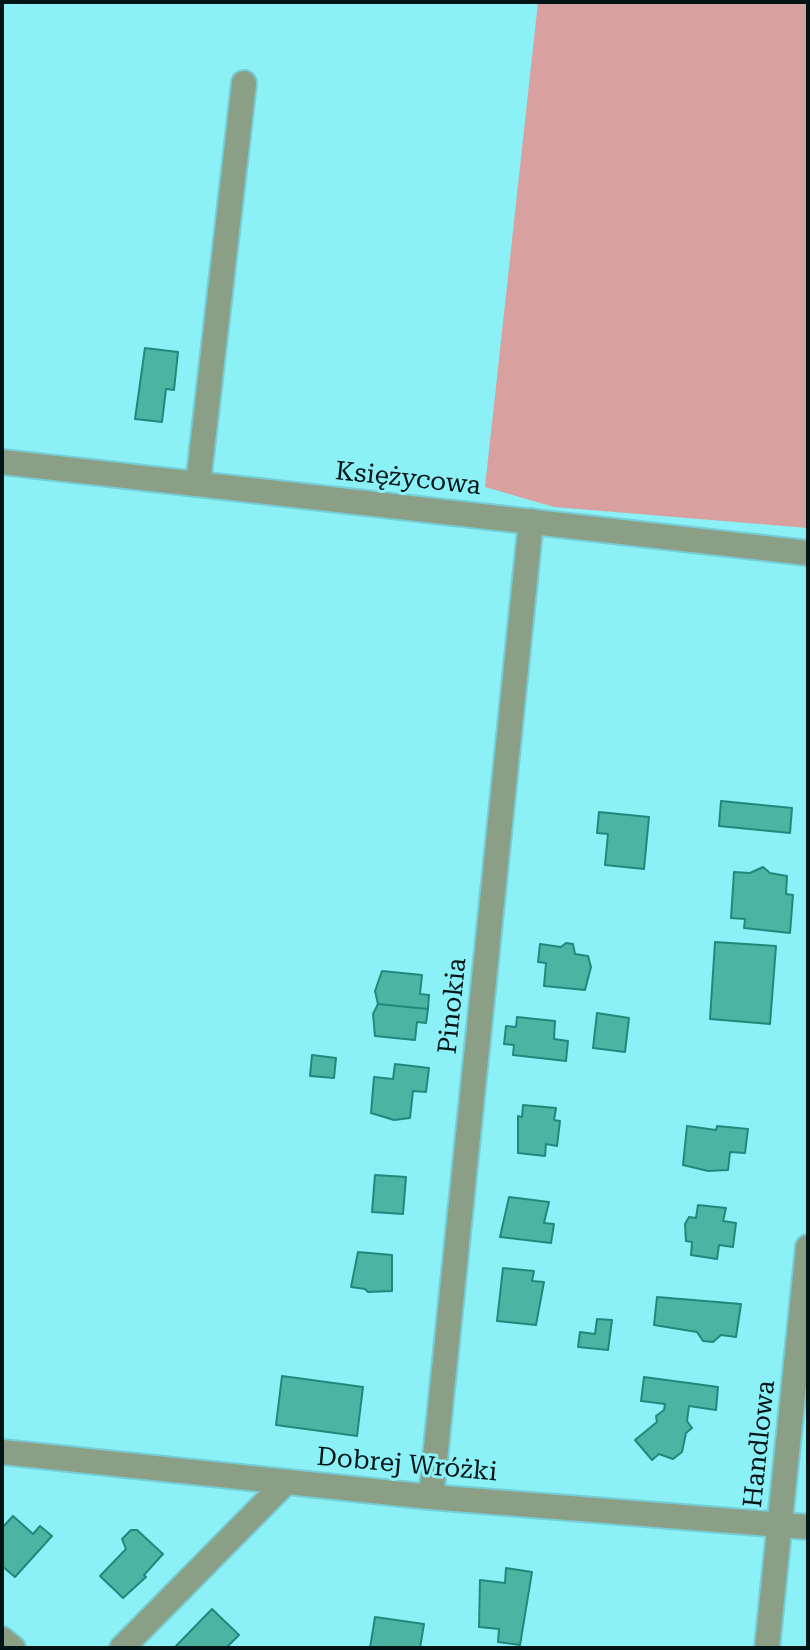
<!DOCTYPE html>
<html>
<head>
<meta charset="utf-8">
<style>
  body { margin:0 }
  #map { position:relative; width:810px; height:1650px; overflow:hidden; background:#8cf0f7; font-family:"Roboto Serif",serif }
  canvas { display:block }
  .frame { position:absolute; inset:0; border:4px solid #011517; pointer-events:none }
</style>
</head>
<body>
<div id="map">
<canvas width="810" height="1650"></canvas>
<div class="frame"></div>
</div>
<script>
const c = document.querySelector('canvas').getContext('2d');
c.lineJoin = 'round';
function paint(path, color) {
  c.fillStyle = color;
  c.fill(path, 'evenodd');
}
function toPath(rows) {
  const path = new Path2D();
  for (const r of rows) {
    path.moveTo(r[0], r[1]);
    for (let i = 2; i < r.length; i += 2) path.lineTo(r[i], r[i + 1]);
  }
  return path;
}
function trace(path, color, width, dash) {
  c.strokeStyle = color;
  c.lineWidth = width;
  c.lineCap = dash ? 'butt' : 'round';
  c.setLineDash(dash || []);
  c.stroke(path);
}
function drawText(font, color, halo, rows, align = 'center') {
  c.font = font + ' "Roboto Serif",serif';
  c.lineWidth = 6;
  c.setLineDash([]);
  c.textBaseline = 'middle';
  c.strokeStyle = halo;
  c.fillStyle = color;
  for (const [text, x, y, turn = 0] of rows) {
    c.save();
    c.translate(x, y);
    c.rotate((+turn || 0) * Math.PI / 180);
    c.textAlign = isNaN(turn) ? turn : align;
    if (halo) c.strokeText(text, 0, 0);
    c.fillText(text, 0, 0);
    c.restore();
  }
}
paint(toPath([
  [538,2,808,2,808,528,554,507,485,487]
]), '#d8a19f');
const building = toPath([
  [145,348,178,352,174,390,166,389,162,422,135,419,145,348],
  [721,801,792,808,790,833,719,826,721,801],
  [599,812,649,817,644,869,605,865,608,834,597,833,599,812],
  [763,867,770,873,787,876,786,894,793,895,790,933,744,928,745,919,731,918,734,872,750,873,763,867],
  [715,942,776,946,770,1024,710,1019,715,942],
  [566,943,573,944,575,954,588,956,591,967,585,990,544,986,546,963,538,962,540,944,561,947,566,943],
  [382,971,422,975,420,994,429,995,428,1009,378,1004,375,991,382,971],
  [378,1004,428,1009,426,1023,417,1022,415,1040,375,1036,373,1014,378,1004],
  [597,1013,629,1018,625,1052,593,1048,597,1013],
  [517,1017,555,1021,554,1039,568,1041,566,1061,513,1055,514,1045,504,1044,506,1026,516,1027,517,1017],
  [312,1055,336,1058,334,1078,310,1076,312,1055],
  [395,1064,429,1068,426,1092,413,1091,410,1118,394,1120,371,1113,374,1077,393,1079,395,1064],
  [523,1105,556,1108,554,1120,560,1121,557,1146,546,1144,545,1156,518,1153,518,1116,522,1117,523,1105],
  [687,1126,716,1130,717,1126,748,1129,745,1153,730,1152,728,1170,708,1171,683,1165,687,1126],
  [375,1175,406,1177,403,1214,372,1212,375,1175],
  [509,1197,549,1202,544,1223,554,1224,551,1243,500,1237,509,1197],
  [698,1205,726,1208,723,1221,736,1223,733,1247,719,1245,717,1259,691,1255,692,1242,686,1241,685,1224,689,1217,696,1218,698,1205],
  [358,1252,392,1255,392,1291,368,1292,365,1289,351,1287,358,1252],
  [503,1268,534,1271,532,1281,544,1282,536,1325,497,1321,503,1268],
  [657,1297,741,1304,736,1337,721,1335,713,1342,703,1341,697,1332,654,1325,657,1297],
  [597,1319,612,1320,608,1350,578,1347,580,1332,595,1334,597,1319],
  [282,1376,363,1387,357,1436,276,1425,282,1376],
  [644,1377,718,1387,716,1410,689,1406,687,1421,692,1428,686,1433,682,1452,673,1459,659,1454,652,1460,635,1440,657,1422,656,1416,664,1410,665,1404,641,1401,644,1377],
  [13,1516,33,1534,40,1526,52,1536,15,1577,2,1566,2,1528,13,1516],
  [131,1530,137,1530,163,1554,144,1575,146,1577,123,1598,100,1576,126,1549,122,1539,131,1530],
  [506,1568,532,1572,520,1645,498,1642,499,1629,479,1627,480,1580,505,1583,506,1568],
  [212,1609,239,1635,226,1648,174,1648,212,1609],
  [375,1617,424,1624,420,1648,370,1648,375,1617]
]);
paint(building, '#4db3a3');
trace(building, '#20897b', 2);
const minor = toPath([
  [2,462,808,553],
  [198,484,244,83],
  [2,1452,431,1497,808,1527],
  [431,1497,531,521],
  [2,1639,13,1648],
  [122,1648,286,1482],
  [767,1648,808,1247]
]);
trace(minor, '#76cdd3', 28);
trace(minor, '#8a9f86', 24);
drawText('26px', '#011517', '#8cf0f7', [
  ["Księżycowa",408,479,6],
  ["Pinokia",453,1006,-84],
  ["Handlowa",760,1444,-84],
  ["Dobrej Wróżki",407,1465,5]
]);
</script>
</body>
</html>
